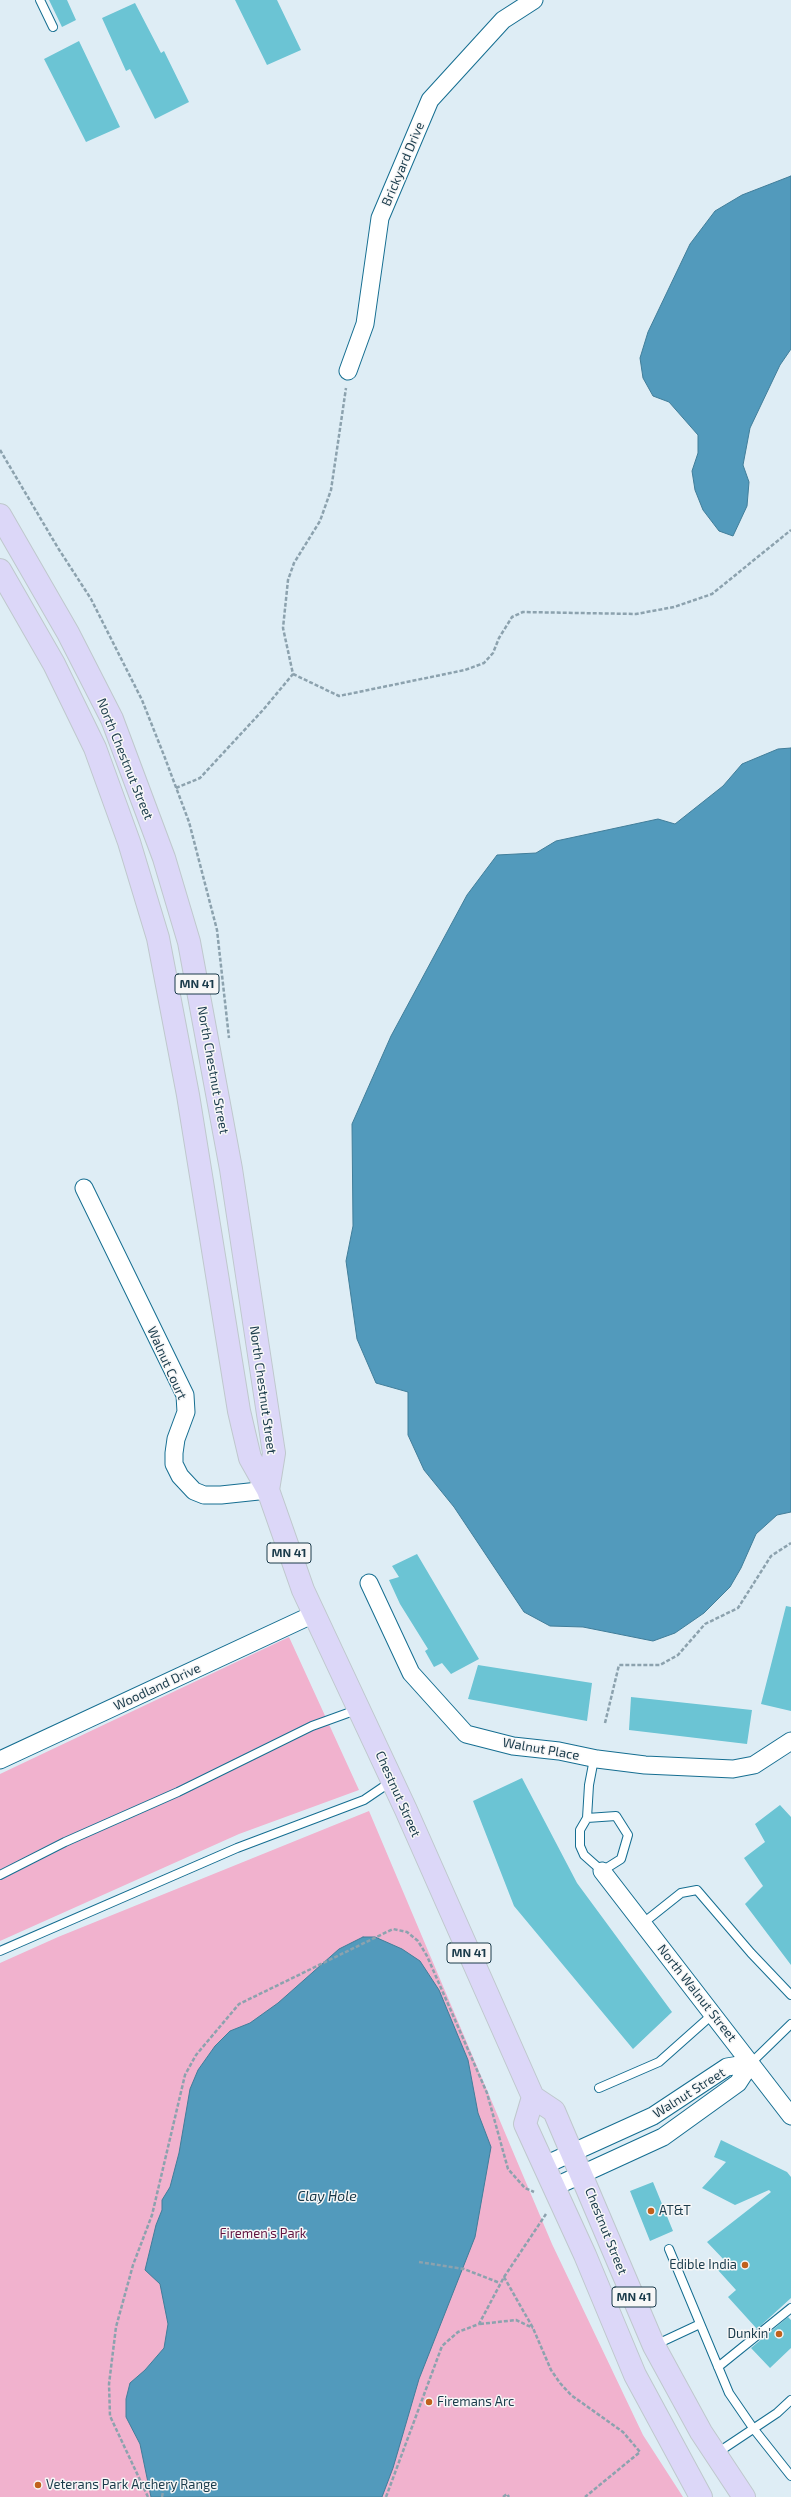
<!DOCTYPE html>
<html>
<head>
<meta charset="utf-8">
<style>
  body { margin:0 }
  canvas { display:block; background:#deedf5 }
</style>
</head>
<body>
<canvas width="791" height="2497"></canvas>
<script>
const c = document.querySelector('canvas').getContext('2d');
c.lineJoin = 'round';
function paint(path, color) {
  c.fillStyle = color;
  c.fill(path, 'evenodd');
}
function toPath(rows) {
  const path = new Path2D();
  for (const r of rows) {
    path.moveTo(r[0], r[1]);
    for (let i = 2; i < r.length; i += 2) path.lineTo(r[i], r[i + 1]);
  }
  return path;
}
function trace(path, color, width, dash) {
  c.strokeStyle = color;
  c.lineWidth = width;
  c.lineCap = dash ? 'butt' : 'round';
  c.setLineDash(dash || []);
  c.stroke(path);
}
function drawText(font, color, halo, rows, align = 'center') {
  c.font = font + ' "Exo 2",sans-serif';
  c.lineWidth = 3;
  c.setLineDash([]);
  c.textBaseline = 'middle';
  c.strokeStyle = halo;
  c.fillStyle = color;
  for (const [text, x, y, turn = 0] of rows) {
    c.save();
    c.translate(x, y);
    c.rotate((+turn || 0) * Math.PI / 180);
    c.textAlign = isNaN(turn) ? turn : align;
    if (halo) c.strokeText(text, 0, 0);
    c.fillText(text, 0, 0);
    c.restore();
  }
}
paint(toPath([
  [289,1637,359,1790,239,1834,0,1941,0,1774],
  [369,1811,552,2244,643,2435,683,2497,0,2497,0,1963,58,1937]
]), '#f1b2ce');
const water = toPath([
  [791,176,791,349,780,365,750,428,743,465,749,482,747,506,733,536,719,531,703,510,695,490,692,471,698,453,698,435,669,402,653,396,643,378,640,358,648,332,690,244,715,211,742,195,791,176],
  [791,748,791,1512,777,1515,756,1534,741,1568,730,1587,704,1613,675,1633,653,1641,583,1627,550,1626,524,1612,454,1507,424,1470,408,1435,408,1392,376,1383,357,1339,346,1261,353,1226,352,1124,391,1036,467,895,497,855,536,853,556,841,658,819,675,824,723,786,742,764,778,749,791,748],
  [363,1937,375,1937,402,1949,420,1961,439,1990,468,2060,478,2113,491,2147,475,2237,419,2379,393,2468,382,2497,151,2497,140,2444,126,2417,126,2399,130,2383,145,2370,164,2348,168,2324,160,2284,145,2270,156,2225,162,2210,162,2200,170,2187,179,2153,190,2089,198,2070,215,2046,230,2031,250,2023,278,2003,339,1949,363,1937]
]);
paint(water, '#529abc');
trace(water, '#417e9a', 1);
paint(toPath([
  [49,0,67,0,76,20,62,27],
  [235,0,277,0,301,50,267,65],
  [135,3,161,53,164,51,189,102,155,119,130,69,126,71,102,18],
  [79,41,120,127,86,142,44,59],
  [417,1554,479,1659,451,1674,442,1663,434,1667,425,1651,428,1649,400,1604,389,1580,399,1577,392,1566],
  [786,1606,791,1607,791,1711,761,1704],
  [478,1665,592,1683,587,1721,468,1699],
  [631,1697,752,1710,747,1744,629,1730],
  [522,1778,577,1883,672,2012,633,2049,514,1906,473,1801],
  [780,1805,791,1817,791,1965,745,1904,763,1886,744,1858,765,1842,755,1824],
  [721,2140,787,2172,791,2177,791,2298,757,2329,728,2297,736,2290,717,2269,726,2262,707,2242,771,2192,769,2190,735,2205,702,2188,726,2162,714,2157],
  [653,2182,673,2231,650,2241,630,2191],
  [788,2317,791,2320,791,2348,770,2368,751,2348]
]), '#6bc4d4');
const service = toPath([
  [40,0,53,27],
  [587,1818,616,1816,628,1835,621,1859,602,1871,584,1855,580,1846,580,1830,587,1818,589,1785,594,1759],
  [0,1875,65,1842,178,1792,312,1726,359,1709],
  [642,1924,681,1893,697,1890,751,1953,791,1995],
  [0,1951,237,1848,364,1800,392,1781],
  [751,2063,791,2024],
  [599,2088,659,2062,713,2014],
  [669,2249,729,2393,753,2428,791,2476],
  [655,2345,700,2324],
  [718,2367,791,2308],
  [717,2453,777,2413,791,2400]
]);
const minor = toPath([
  [348,371,365,324,380,218,430,100,503,20,534,0],
  [84,1188,185,1395,186,1412,176,1439,174,1453,174,1464,180,1476,194,1491,204,1495,221,1495,268,1490],
  [369,1583,411,1673,466,1734,513,1746,559,1751,597,1759,645,1765,733,1769,754,1765,791,1741],
  [0,1760,314,1614],
  [602,1871,791,2116],
  [545,2165,653,2116,727,2067,751,2063],
  [554,2187,663,2137,738,2083,751,2063]
]);
const primary = toPath([
  [0,515,68,633,112,719,164,858,189,942,231,1169,268,1414,274,1453,268,1490],
  [0,570,54,664,95,748,129,842,158,938,188,1095,239,1411,250,1458,268,1490,303,1590,406,1810,533,2097,554,2111,654,2346,701,2432,744,2497],
  [533,2097,525,2124,585,2255,635,2375,701,2497]
]);
trace(service, '#156e91', 10);
trace(minor, '#156e91', 19);
trace(primary, '#bfc8cd', 24);
trace(toPath([
  [0,450,58,548,91,599,142,700,165,758,189,822,217,930,229,1038],
  [293,674,339,696,465,670,484,663,493,653,499,638,512,617,523,612,636,614,674,607,712,594,791,530],
  [176,788,200,778,263,710,293,674,283,628,288,580,294,563,320,521,331,490,346,388],
  [605,1723,619,1665,660,1665,678,1655,705,1624,738,1608,771,1556,791,1543],
  [419,2262,464,2269,500,2283],
  [504,2277,533,2328,551,2370,560,2383,571,2395,623,2432,640,2452,585,2497],
  [480,2324,516,2320,533,2328],
  [148,2497,110,2416,109,2384,116,2327,133,2265,152,2215,185,2075,196,2055,239,2004,393,1929,407,1932,418,1941,427,1956,487,2093,508,2169,525,2188,534,2192],
  [162,2497,165,2481],
  [386,2497,442,2346,458,2332,479,2324,504,2277,546,2214],
  [503,2497,507,2494,509,2497]
]), '#8ca2ae', 2.5, [4, 2]);
trace(service, '#fff', 8);
trace(minor, '#fff', 17);
trace(primary, '#dcd7f8', 22);
for (const [x, y, r, color] of [
  [651,2211,4,"#c1611c"],
  [745,2265,4,"#c1611c"],
  [779,2334,4,"#c1611c"],
  [429,2402,4,"#c1611c"],
  [38,2485,4,"#c1611c"]
]) {
  const dot = new Path2D();
  dot.arc(x, y, r, 0, 2 * Math.PI);
  c.fillStyle = color;
  c.fill(dot);
  trace(dot, '#f7f7f7', 1.5);
}
for (const [x, y, w] of [
  [197,984,44],
  [289,1553,44],
  [469,1953,44],
  [634,2297,44]
]) {
  const box = new Path2D();
  box.roundRect(x - w / 2, y - 10, w, 20, 3);
  c.fillStyle = '#f7f7f7';
  c.fill(box);
  trace(box, '#1a3b4b', 1);
}
drawText('bold 12px', '#1a3b4b', null, [
  ["MN 41",197,984],
  ["MN 41",289,1553],
  ["MN 41",469,1953],
  ["MN 41",634,2297]
]);
drawText('13px', '#1a3b4b', '#f7f7f7', [
  ["Brickyard Drive",403,164,-67],
  ["North Chestnut Street",125,759,68],
  ["North Chestnut Street",213,1070,80],
  ["Walnut Court",167,1363,66],
  ["North Chestnut Street",263,1390,82],
  ["Woodland Drive",157,1687,-25],
  ["Walnut Place",541,1749,10],
  ["Chestnut Street",398,1794,66],
  ["North Walnut Street",697,1993,52],
  ["Walnut Street",689,2093,-32],
  ["Chestnut Street",606,2231,68]
]);
drawText('13px', '#1a3b4b', '#f7f7f7', [
  ["AT&T",659,2211],
  ["Edible India",737,2265,"right"],
  ["Dunkin'",771,2334,"right"],
  ["Firemans Arc",437,2402],
  ["Veterans Park Archery Range",46,2485]
], 'left');
drawText('13px', '#621440', '#f7f7f7', [
  ["Firemen's Park",263,2234]
]);
drawText('italic 14px', '#163747', '#f7f7f7', [
  ["Clay Hole",327,2196]
]);
</script>
</body>
</html>
